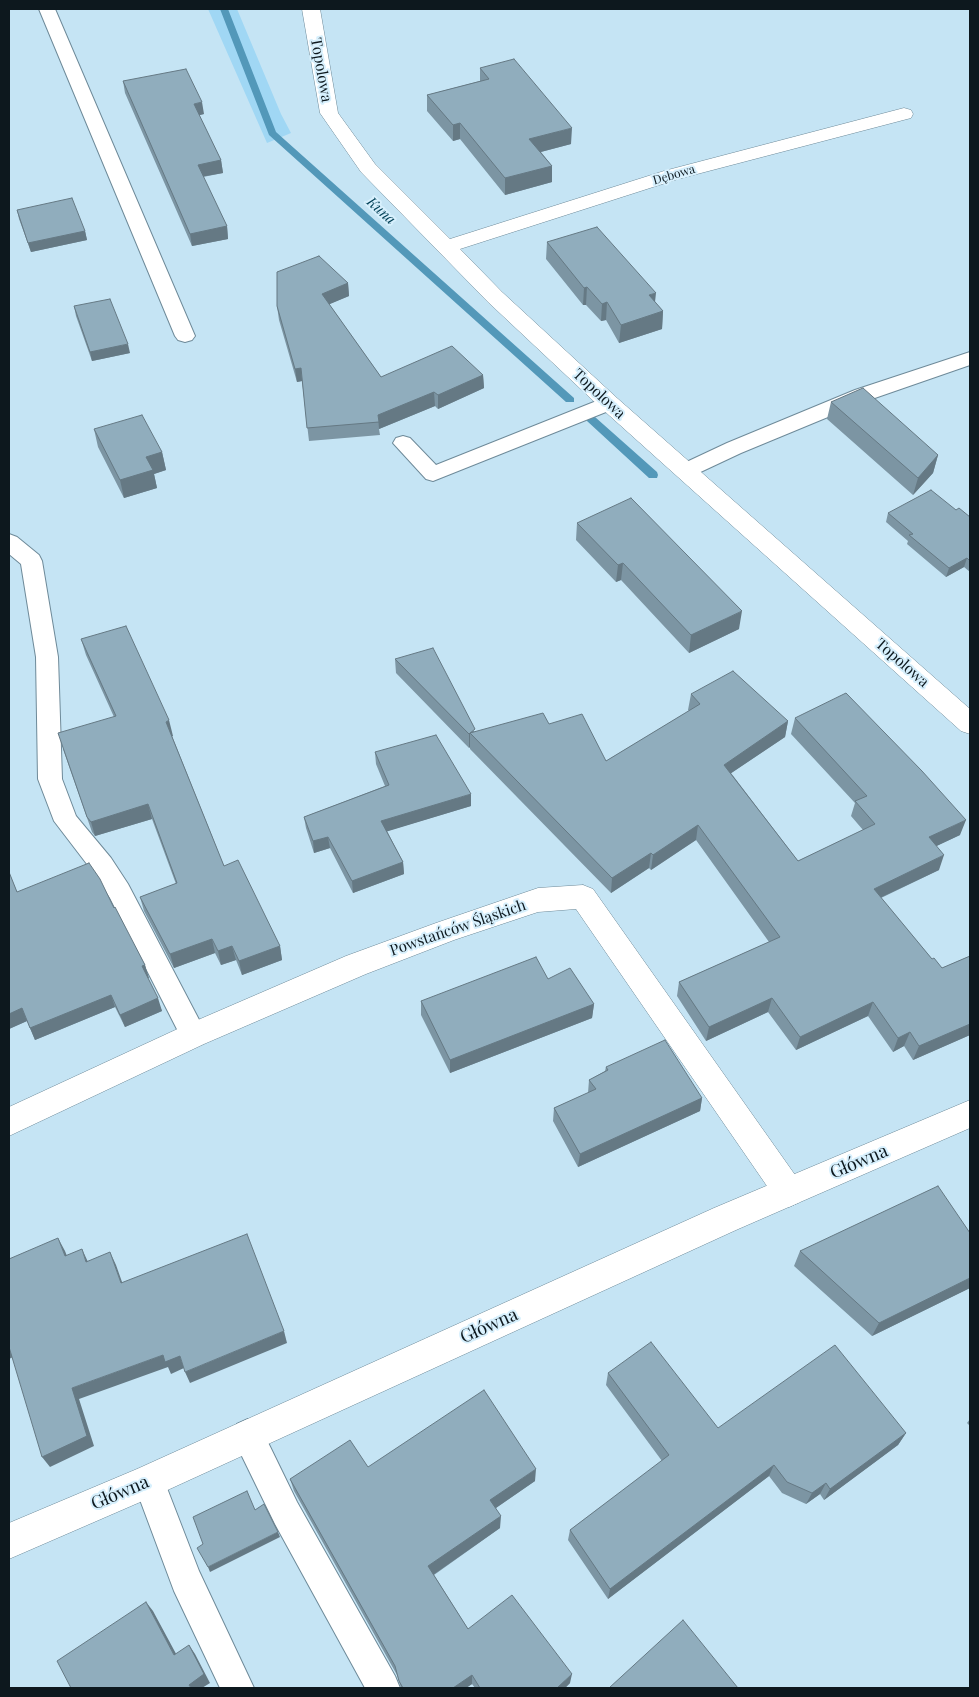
<!DOCTYPE html>
<html>
<head>
<meta charset="utf-8">
<style>
  body { margin:0 }
  #map { position:relative; width:979px; height:1697px; overflow:hidden; background:#c5e4f4; font-family:"Playfair Display",serif }
  canvas { display:block }
  .frame { position:absolute; inset:0; border:10px solid #0d181e; pointer-events:none }
</style>
</head>
<body>
<div id="map">
<canvas width="979" height="1697"></canvas>
<div class="frame"></div>
</div>
<script>
const c = document.querySelector('canvas').getContext('2d');
c.lineJoin = 'round';
function paint(path, color) {
  c.fillStyle = color;
  c.fill(path, 'evenodd');
}
function toPath(rows) {
  const path = new Path2D();
  for (const r of rows) {
    path.moveTo(r[0], r[1]);
    for (let i = 2; i < r.length; i += 2) path.lineTo(r[i], r[i + 1]);
  }
  return path;
}
function trace(path, color, width, dash) {
  c.strokeStyle = color;
  c.lineWidth = width;
  c.lineCap = dash ? 'butt' : 'round';
  c.setLineDash(dash || []);
  c.stroke(path);
}
function drawText(font, color, halo, rows, align = 'center') {
  c.font = font + ' "Playfair Display",serif';
  c.lineWidth = 4;
  c.setLineDash([]);
  c.textBaseline = 'middle';
  c.strokeStyle = halo;
  c.fillStyle = color;
  for (const [text, x, y, turn = 0] of rows) {
    c.save();
    c.translate(x, y);
    c.rotate((+turn || 0) * Math.PI / 180);
    c.textAlign = isNaN(turn) ? turn : align;
    if (halo) c.strokeText(text, 0, 0);
    c.fillText(text, 0, 0);
    c.restore();
  }
}
paint(toPath([
  [208,9,237,9,281,114,291,133,267,143]
]), '#a0d7f4');
paint(toPath([
  [220,9,228,9,276,132,574,398,574,402,566,402,269,135,220,9],
  [591,416,595,417,657,472,658,475,657,478,649,478,587,421,587,417,591,416]
]), '#5398b9');
const service = toPath([
  [39,9,55,9,195,336,192,340,185,342,178,340,175,336,39,9],
  [970,352,970,365,869,400,741,453,692,476,685,478,678,476,675,471,678,466,727,443,855,390,970,352],
  [609,396,616,398,619,403,616,408,433,481,426,479,393,443,396,438,403,436,410,438,436,465,609,396],
  [9,534,17,537,39,555,42,561,58,657,62,779,76,816,111,858,128,884,207,1035,204,1043,194,1047,184,1043,110,898,93,872,54,821,38,779,36,657,21,564,9,554,9,534],
  [248,1419,259,1424,297,1502,395,1676,400,1688,365,1688,275,1524,237,1446,232,1435,237,1424,248,1419],
  [149,1465,160,1470,199,1571,254,1688,220,1688,174,1591,133,1481,138,1470,149,1465]
]);
const minor = toPath([
  [302,9,320,9,338,113,375,164,450,239,664,171,904,108,911,110,913,114,911,118,678,179,460,249,502,292,617,398,970,709,970,734,961,731,601,408,488,302,361,172,320,113,302,9],
  [583,885,593,889,800,1182,805,1192,800,1202,789,1207,778,1202,576,909,538,912,454,940,366,974,204,1044,9,1136,9,1107,184,1026,346,956,436,923,538,888,583,885]
]);
const tertiary = toPath([
  [970,1100,970,1128,736,1230,161,1493,9,1559,9,1523,137,1469,714,1208,970,1100]
]);
trace(service, '#6e8a99', 2);
trace(minor, '#6e8a99', 1);
trace(tertiary, '#6e8a99', 1);
paint(service, '#fff');
paint(minor, '#fff');
paint(tertiary, '#fff');
paint(toPath([
  [480,68,571,144,541,152,552,166,552,182,505,195,460,139,453,141,427,111,427,95,480,81],
  [123,81,204,114,199,115,221,160,223,173,203,177,227,226,228,239,192,246,125,93],
  [17,210,85,231,87,240,31,252,19,219],
  [547,242,655,302,663,311,662,329,619,343,606,320,601,321,586,305,583,305,546,259],
  [348,283,349,296,329,304,381,377,483,375,484,388,438,409,435,406,379,429,380,435,309,441,302,381,297,382,279,320,277,306],
  [74,306,130,353,92,361,76,316],
  [831,402,938,455,933,473,913,495,827,419],
  [94,429,162,452,166,470,154,474,157,488,124,498,98,447],
  [956,510,970,517,970,572,964,567,946,577,907,544,908,541,886,522,888,513],
  [577,523,739,629,689,653,621,580,616,582,576,540],
  [81,639,173,736,172,736,224,866,280,946,282,960,242,975,236,960,221,965,215,953,174,968,144,911,140,897,176,884,152,819,95,836,92,832,63,749,114,717,86,655],
  [395,659,475,732,549,724,606,761,689,711,688,710,691,694,788,721,785,737,731,773,798,861,863,830,851,816,855,803,791,734,795,718,960,835,936,846,939,870,881,898,932,959,942,968,970,956,970,1035,913,1060,904,1046,893,1052,868,1016,796,1050,768,1012,706,1041,677,996,679,982,769,942,696,840,651,870,649,868,611,893,470,749,470,747,469,748,396,673],
  [375,752,471,806,387,831,403,862,404,874,353,893,330,848,314,853,306,828,304,817,385,786,376,764],
  [9,872,17,892,114,908,145,965,148,978,162,1011,125,1027,115,1007,35,1040,27,1021,9,1029],
  [548,979,594,1004,592,1018,450,1073,421,1015,421,1001],
  [606,1067,702,1098,700,1111,578,1167,553,1121,554,1108,588,1093,589,1080,605,1071],
  [970,1233,970,1288,872,1336,794,1266,800,1251],
  [608,1373,718,1428,906,1433,898,1445,824,1500,820,1494,806,1504,782,1493,769,1476,608,1599,568,1540,570,1530,662,1461,606,1385],
  [970,1419,970,1426,967,1423],
  [368,1467,535,1481,496,1508,500,1528,434,1575,468,1629,570,1683,565,1688,475,1688,472,1684,466,1688,401,1688,397,1675,294,1491,290,1479]
]), '#7c95a3');
paint(toPath([
  [202,102,204,114,196,116,194,104],
  [460,123,460,139,453,141,453,125],
  [572,128,571,144,529,155,529,139],
  [221,160,223,173,200,177,198,165],
  [552,166,552,182,505,195,505,178],
  [227,226,228,239,192,246,190,234],
  [85,231,87,240,31,252,28,243],
  [348,283,349,296,323,307,322,294],
  [587,287,586,305,583,305,584,288],
  [656,293,654,311,649,295],
  [607,302,606,320,601,321,602,304],
  [663,311,662,329,619,343,621,325],
  [128,344,130,353,92,361,90,352],
  [301,368,302,381,297,382,295,369],
  [483,375,484,388,438,409,438,395],
  [434,392,435,406,379,429,378,415],
  [162,452,166,470,154,474,157,488,124,498,120,480,146,457],
  [938,455,933,473,913,495,918,478],
  [967,558,964,567,946,577,949,568],
  [623,563,621,580,616,582,618,565],
  [742,611,739,629,689,653,691,635],
  [169,720,173,736,169,737,166,722],
  [788,721,785,737,721,780,724,765],
  [470,733,470,747,469,748,469,734],
  [471,794,471,806,382,833,381,821],
  [148,804,152,819,95,836,91,822],
  [966,820,960,835,924,852,929,837],
  [698,825,696,840,651,870,653,855],
  [328,837,330,848,314,853,313,841],
  [651,853,649,868,611,893,612,878],
  [944,855,939,870,869,903,874,889],
  [403,862,404,874,353,893,352,881],
  [212,939,215,953,174,968,170,954],
  [232,946,236,960,221,965,218,951],
  [280,946,282,960,242,975,239,961],
  [145,965,149,978,146,979,142,966],
  [111,995,115,1007,35,1040,30,1028],
  [158,998,162,1011,125,1027,120,1015],
  [772,998,768,1012,706,1041,709,1027],
  [873,1002,868,1016,796,1050,800,1037],
  [594,1004,592,1018,450,1073,450,1060],
  [22,1008,27,1021,9,1029,9,1014],
  [970,1024,970,1035,913,1060,919,1046],
  [910,1032,904,1046,893,1052,898,1038],
  [702,1098,700,1111,578,1167,580,1154],
  [58,1238,65,1251,72,1269,65,1256],
  [82,1249,88,1262,86,1262],
  [110,1252,116,1265,127,1296,121,1283],
  [970,1278,970,1288,872,1336,879,1323],
  [284,1331,287,1343,190,1383,185,1372],
  [9,1345,15,1356,9,1359],
  [163,1355,180,1356,184,1368,171,1374,168,1367,79,1399,94,1446,50,1467,42,1457,72,1388],
  [906,1433,898,1445,824,1500,830,1489],
  [774,1465,769,1476,608,1599,610,1589],
  [536,1469,535,1481,490,1512,490,1500],
  [826,1483,820,1494,806,1504,812,1493],
  [501,1516,500,1528,430,1577,428,1566],
  [278,1532,280,1537,210,1572,208,1567],
  [146,1602,153,1611,181,1663,174,1655],
  [189,1645,195,1654,210,1683,202,1688,191,1688,189,1685],
  [572,1674,570,1683,565,1688,557,1688],
  [472,1675,472,1684,466,1688,453,1688]
]), '#657984');
const building = toPath([
  [514,59,572,128,529,139,552,166,505,178,460,123,453,125,427,95,489,79,480,68,514,59],
  [186,69,202,102,194,104,221,160,198,165,227,226,190,234,123,81,186,69],
  [72,198,85,231,28,243,17,210,72,198],
  [597,227,656,293,649,295,663,311,621,325,607,302,602,304,587,287,584,288,547,242,597,227],
  [319,256,348,283,322,294,381,377,452,346,483,375,438,395,434,392,378,415,379,422,307,428,301,368,295,369,277,306,277,272,319,256],
  [110,299,128,344,90,352,74,306,110,299],
  [863,388,938,455,918,478,831,402,863,388],
  [142,415,162,452,146,457,153,470,120,480,94,429,142,415],
  [931,490,956,510,959,508,970,517,970,561,967,558,949,568,909,535,913,534,888,513,931,490],
  [631,498,742,611,691,635,623,563,618,565,577,523,631,498],
  [126,626,169,720,166,722,224,866,238,860,280,946,239,961,232,946,218,951,212,939,170,954,140,897,177,883,148,804,91,822,87,817,58,733,116,716,81,639,126,626],
  [433,648,475,729,469,734,395,659,433,648],
  [733,671,788,721,724,765,798,861,875,824,855,801,867,796,795,718,846,693,922,771,966,820,929,837,944,855,874,889,932,959,934,958,942,968,970,956,970,1024,919,1046,910,1032,898,1038,873,1002,800,1037,772,998,709,1027,679,982,780,937,698,825,653,855,651,853,612,878,470,733,543,713,549,724,582,714,606,761,700,704,691,694,733,671],
  [436,735,471,794,381,821,403,862,352,881,328,837,313,841,304,817,389,785,375,752,436,735],
  [89,863,100,879,114,908,115,907,145,965,142,966,158,998,120,1015,111,995,30,1028,22,1008,9,1014,9,872,17,892,89,863],
  [536,957,548,979,570,968,594,1004,450,1060,421,1001,536,957],
  [665,1040,702,1098,580,1154,554,1108,596,1089,589,1080,608,1070,606,1067,665,1040],
  [938,1186,970,1233,970,1278,879,1323,800,1251,938,1186],
  [247,1234,284,1331,185,1372,180,1356,165,1362,163,1355,72,1388,87,1436,42,1457,9,1347,9,1259,58,1238,65,1256,82,1249,86,1262,110,1252,121,1283,247,1234],
  [651,1342,718,1428,835,1345,906,1433,830,1489,826,1483,812,1493,787,1482,774,1465,610,1589,570,1530,669,1455,608,1373,651,1342],
  [484,1390,536,1469,490,1500,501,1516,428,1566,468,1629,512,1595,572,1674,557,1688,480,1688,472,1675,453,1688,403,1688,399,1681,395,1666,290,1479,350,1440,368,1467,484,1390],
  [247,1491,255,1510,264,1504,278,1532,208,1567,197,1548,203,1544,193,1517,247,1491],
  [146,1602,174,1655,189,1645,204,1674,189,1685,191,1688,71,1688,57,1661,146,1602],
  [683,1620,738,1688,609,1688,683,1620]
]);
paint(building, '#90adbd');
trace(building, '#657984', 1);
drawText('12px', '#0d181e', '#d7f0fd', [
  ["Dębowa",674,175,-16]
]);
drawText('italic 14px', '#014057', '#d7f0fd', [
  ["Kuna",381,211,42]
]);
drawText('15px', '#0d181e', '#d7f0fd', [
  ["Topolowa",321,70,80],
  ["Topolowa",599,394,43],
  ["Topolowa",902,663,41],
  ["Powstańców Śląskich",458,928,-19]
]);
drawText('18px', '#0d181e', '#d7f0fd', [
  ["Główna",859,1162,-23],
  ["Główna",489,1326,-24],
  ["Główna",120,1493,-23]
]);
</script>
</body>
</html>
